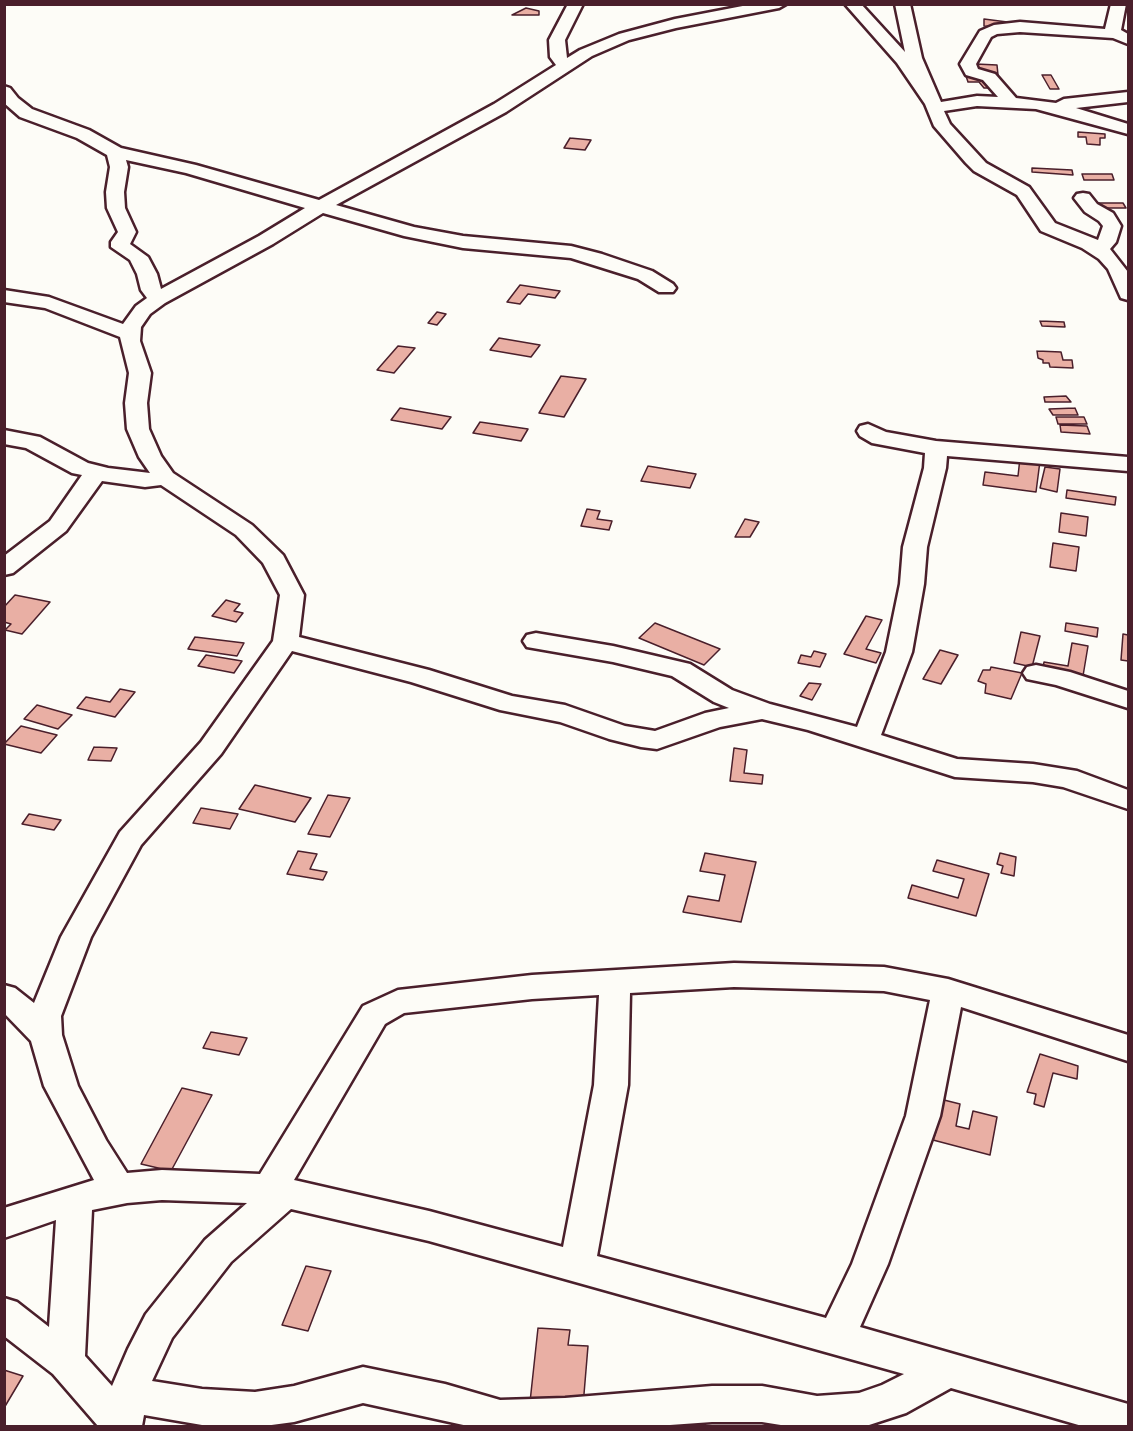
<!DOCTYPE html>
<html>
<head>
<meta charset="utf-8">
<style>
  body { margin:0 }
  #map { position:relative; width:1133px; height:1431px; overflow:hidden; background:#fdfcf7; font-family:Dekko,sans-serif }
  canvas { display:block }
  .frame { position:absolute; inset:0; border:6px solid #4a1f2b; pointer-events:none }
</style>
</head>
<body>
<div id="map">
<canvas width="1133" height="1431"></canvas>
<div class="frame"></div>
</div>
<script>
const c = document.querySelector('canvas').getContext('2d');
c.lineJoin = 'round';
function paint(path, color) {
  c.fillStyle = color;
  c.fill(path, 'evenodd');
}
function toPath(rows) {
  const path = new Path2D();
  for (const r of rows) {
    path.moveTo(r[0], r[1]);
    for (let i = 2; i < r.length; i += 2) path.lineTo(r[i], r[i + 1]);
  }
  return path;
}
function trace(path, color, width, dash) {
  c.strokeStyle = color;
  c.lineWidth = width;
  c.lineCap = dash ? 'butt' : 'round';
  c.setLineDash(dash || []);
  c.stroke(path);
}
const building = toPath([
  [526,8,539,11,539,15,512,15,526,8],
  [984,19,1015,23,1014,27,984,26,984,19],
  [976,64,997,65,998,75,976,71,976,64],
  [1042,75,1051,75,1059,89,1050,89,1042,75],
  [966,76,985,76,993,88,984,88,979,82,968,82,966,76],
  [1078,132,1105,134,1105,138,1100,138,1100,145,1087,144,1086,137,1078,137,1078,132],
  [570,138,591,140,585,150,564,148,570,138],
  [1032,168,1072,170,1073,175,1032,172,1032,168],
  [1082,174,1112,174,1114,180,1084,180,1082,174],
  [1099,203,1123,203,1126,208,1102,208,1099,203],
  [520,285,560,291,555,298,528,294,520,304,507,302,520,285],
  [437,312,446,314,437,325,428,323,437,312],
  [1040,321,1064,322,1065,327,1042,326,1040,321],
  [499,338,540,345,531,357,490,350,499,338],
  [398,346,415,348,394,373,377,370,398,346],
  [1037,351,1061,352,1063,360,1072,360,1073,368,1050,367,1049,363,1043,363,1043,360,1038,358,1037,351],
  [561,376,586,379,564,417,539,413,561,376],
  [1066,396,1071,402,1045,402,1044,397,1066,396],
  [400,408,451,417,442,429,391,420,400,408],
  [1075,408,1078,415,1053,415,1049,409,1075,408],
  [1056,417,1084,417,1087,424,1058,424,1056,417],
  [480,422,528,429,521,441,473,433,480,422],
  [1060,425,1087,426,1090,434,1061,432,1060,425],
  [1020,458,1040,461,1036,492,983,485,985,472,1018,476,1020,458],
  [648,466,696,474,690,488,641,481,648,466],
  [1045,467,1060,469,1057,492,1040,488,1045,467],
  [1067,490,1116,497,1115,505,1066,498,1067,490],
  [587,509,600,511,597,519,612,521,609,530,581,526,587,509],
  [1061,513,1088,517,1086,536,1059,532,1061,513],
  [745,519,759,522,750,537,735,537,745,519],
  [1053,543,1079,547,1076,571,1050,567,1053,543],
  [15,595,50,602,22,634,5,630,11,624,4,622,4,607,15,595],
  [226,600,240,604,234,611,243,613,236,622,212,616,226,600],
  [866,616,882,620,866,649,881,653,876,663,844,654,866,616],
  [655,623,720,649,704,665,639,638,655,623],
  [1066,623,1098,628,1097,637,1065,631,1066,623],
  [1021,632,1040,636,1032,667,1014,663,1021,632],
  [1123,634,1128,635,1128,661,1121,660,1123,634],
  [195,637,244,643,237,656,188,649,195,637],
  [1072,643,1088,646,1083,676,1043,668,1044,662,1068,666,1072,643],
  [940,650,958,655,941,684,923,679,940,650],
  [814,651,826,654,820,667,798,663,801,655,811,657,814,651],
  [206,655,242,661,234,673,198,666,206,655],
  [991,667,1022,673,1011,699,985,693,986,684,978,681,983,670,990,670,991,667],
  [809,683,821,684,812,700,800,696,809,683],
  [120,689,135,692,115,717,77,708,86,697,110,702,120,689],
  [37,705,72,715,58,729,24,719,37,705],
  [21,726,57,735,41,753,4,744,21,726],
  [94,747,117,748,111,761,88,760,94,747],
  [734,748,747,750,744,773,763,775,762,784,730,781,734,748],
  [255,785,311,798,295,822,239,809,255,785],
  [328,795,350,798,330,837,308,834,328,795],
  [201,808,238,814,230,829,193,823,201,808],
  [29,814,61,820,54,830,22,824,29,814],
  [298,851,317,854,310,869,327,872,323,880,287,874,298,851],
  [705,853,756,862,741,922,683,912,688,896,719,901,725,875,700,871,705,853],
  [1000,853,1016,857,1014,876,1001,873,1003,866,997,864,1000,853],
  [937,860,989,874,976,916,908,898,912,885,958,898,964,879,933,871,937,860],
  [211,1032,247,1038,239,1055,203,1048,211,1032],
  [1040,1054,1078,1066,1077,1079,1053,1073,1044,1107,1034,1104,1036,1094,1027,1092,1040,1054],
  [182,1088,212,1095,171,1171,141,1164,182,1088],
  [936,1098,960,1104,956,1126,969,1129,973,1111,997,1117,990,1155,933,1140,936,1131,930,1127,936,1098],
  [306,1266,331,1271,308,1331,282,1325,306,1266],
  [538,1328,570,1330,568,1345,588,1346,583,1406,530,1402,538,1328],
  [4,1370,23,1376,4,1408,4,1370]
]);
paint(building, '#e9afa4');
trace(building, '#4a1f2b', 1.5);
const minor = toPath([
  [568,4,583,4,565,40,567,58,580,50,619,34,675,19,753,4,786,4,779,8,676,28,629,40,592,56,506,112,336,205,414,227,463,236,571,246,602,254,652,271,673,284,676,288,673,292,659,292,638,279,571,258,463,248,404,236,323,213,273,244,165,303,150,314,141,327,140,341,151,373,147,403,149,429,161,456,173,473,252,525,283,555,304,595,299,637,429,670,512,696,565,705,625,726,655,731,705,713,729,708,714,702,672,676,613,662,527,647,523,641,527,635,536,633,613,646,690,664,732,690,770,704,857,727,886,652,900,584,903,547,924,468,925,453,872,443,860,436,857,431,860,426,868,424,886,432,936,441,1128,457,1128,471,947,456,946,468,927,547,924,584,912,652,881,735,957,759,1033,764,1077,771,1128,790,1128,809,1063,787,1033,782,955,777,808,730,762,719,720,727,657,749,641,747,609,739,560,722,500,710,411,682,292,651,221,754,141,845,91,937,61,1016,62,1035,78,1086,106,1140,127,1173,162,1170,260,1174,363,1006,398,990,532,975,734,963,884,967,948,979,1128,1035,1128,1061,961,1007,940,1116,888,1264,860,1327,1128,1404,1128,1426,1082,1426,951,1388,906,1413,866,1426,787,1426,762,1422,712,1422,656,1426,468,1426,363,1403,294,1422,264,1426,202,1425,144,1415,142,1426,98,1426,53,1374,4,1336,4,1298,17,1302,49,1327,56,1220,4,1238,4,1208,94,1180,44,1086,31,1041,4,1013,4,985,15,988,34,1003,61,937,120,832,201,742,273,641,280,595,263,563,236,535,161,485,145,487,102,481,66,531,13,573,4,575,4,556,50,521,82,475,72,473,26,448,4,444,4,430,40,437,88,463,108,468,150,473,139,457,127,429,125,403,129,373,120,337,45,308,4,302,4,290,49,297,123,324,136,306,147,298,141,290,137,274,130,260,111,247,111,242,118,232,107,208,106,192,110,167,107,155,77,138,20,117,4,103,4,86,10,88,18,98,32,109,89,130,121,148,196,165,319,200,494,104,556,65,550,57,549,40,568,4],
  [126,160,186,173,305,208,259,236,161,289,157,274,148,257,130,244,136,232,125,208,124,192,128,167,126,160],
  [734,987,884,991,930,1000,906,1116,852,1264,826,1318,597,1256,628,1085,630,993,734,987],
  [599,995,594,1085,563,1247,429,1211,294,1180,385,1024,404,1013,532,999,599,995],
  [162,1200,247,1203,205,1240,146,1314,128,1349,112,1386,85,1356,92,1210,127,1203,162,1200],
  [291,1209,429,1241,904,1374,882,1385,859,1393,817,1396,762,1386,712,1386,565,1398,500,1400,445,1384,363,1367,294,1386,255,1392,202,1389,152,1381,172,1338,231,1262,291,1209],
  [845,4,861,4,905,52,895,4,910,4,922,58,941,102,977,96,998,97,983,80,966,75,960,64,980,31,994,25,1020,22,1105,29,1111,4,1126,4,1121,30,1128,34,1128,44,1113,38,1020,32,997,34,991,37,976,64,978,69,995,74,1016,98,1056,103,1064,99,1128,92,1128,102,1076,108,1128,124,1128,134,1036,109,977,106,944,111,950,124,986,163,1029,187,1055,223,1098,240,1103,226,1099,221,1085,212,1074,198,1077,194,1083,193,1089,194,1097,204,1113,213,1121,226,1116,242,1110,249,1128,272,1128,300,1121,298,1108,269,1099,259,1082,248,1041,231,1017,195,974,171,966,163,934,126,925,104,897,63,845,4],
  [1036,665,1070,672,1128,691,1128,708,1056,685,1027,679,1023,673,1027,667,1036,665]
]);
trace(minor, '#4a1f2b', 5);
paint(minor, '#fdfcf7');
</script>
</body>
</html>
